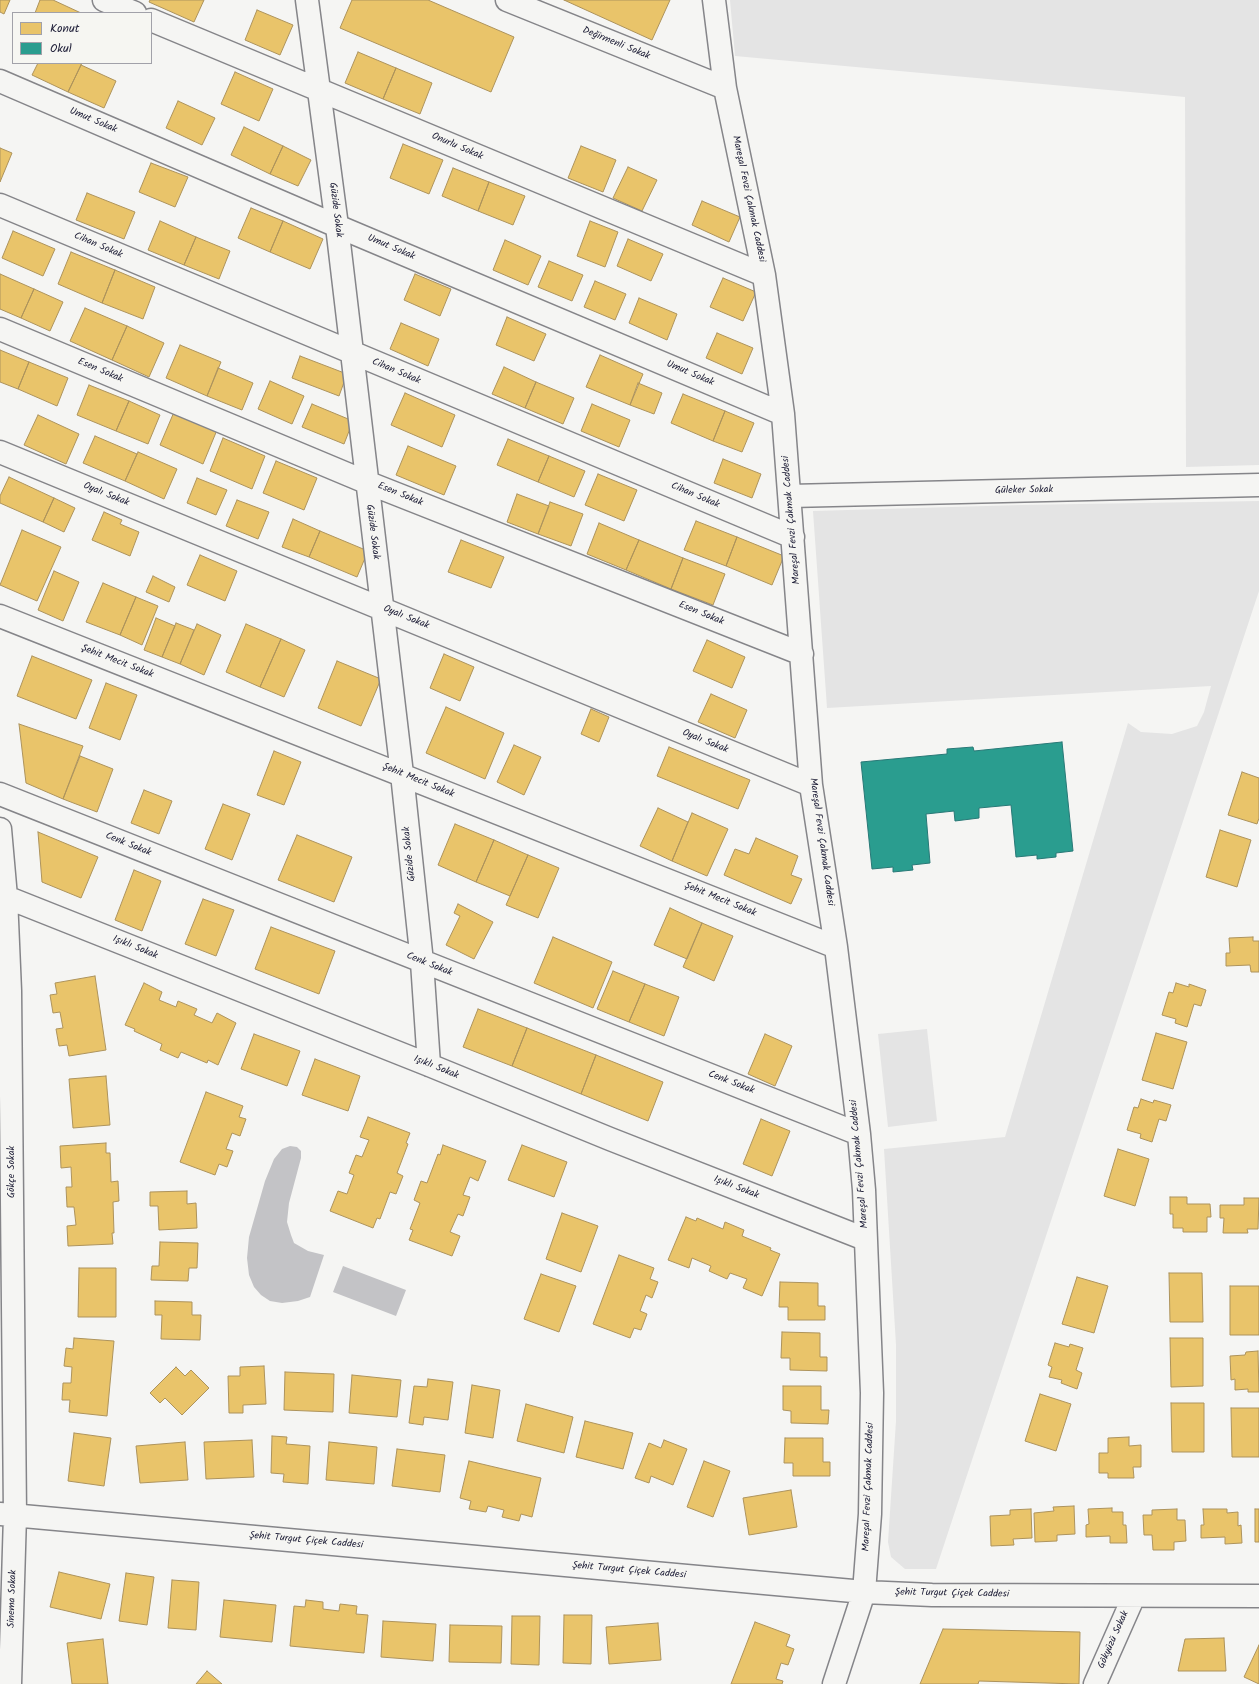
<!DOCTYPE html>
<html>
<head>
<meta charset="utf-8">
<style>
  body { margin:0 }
  #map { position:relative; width:1259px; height:1684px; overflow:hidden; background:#f5f5f3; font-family:Kalam,sans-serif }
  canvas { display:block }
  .legend { position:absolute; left:12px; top:12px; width:140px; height:52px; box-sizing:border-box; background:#f6f6f2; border:1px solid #a1a1a9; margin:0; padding:5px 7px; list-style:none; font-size:12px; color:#22223b }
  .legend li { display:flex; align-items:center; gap:8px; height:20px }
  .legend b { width:20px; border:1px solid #a1a1a9 }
</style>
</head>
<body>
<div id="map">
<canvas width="1259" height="1684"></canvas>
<ul class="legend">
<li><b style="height:11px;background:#e9c46a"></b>Konut</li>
<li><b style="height:11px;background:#2a9d8f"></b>Okul</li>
</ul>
</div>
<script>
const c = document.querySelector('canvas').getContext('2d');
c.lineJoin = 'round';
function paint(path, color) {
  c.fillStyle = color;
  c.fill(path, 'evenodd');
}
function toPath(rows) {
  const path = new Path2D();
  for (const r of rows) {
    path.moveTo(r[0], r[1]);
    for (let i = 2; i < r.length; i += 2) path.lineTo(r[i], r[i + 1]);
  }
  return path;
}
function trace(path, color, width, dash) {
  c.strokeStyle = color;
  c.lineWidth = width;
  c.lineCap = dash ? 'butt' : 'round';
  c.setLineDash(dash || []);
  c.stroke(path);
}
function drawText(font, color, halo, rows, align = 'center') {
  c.font = font + ' Kalam,sans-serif';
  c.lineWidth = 4;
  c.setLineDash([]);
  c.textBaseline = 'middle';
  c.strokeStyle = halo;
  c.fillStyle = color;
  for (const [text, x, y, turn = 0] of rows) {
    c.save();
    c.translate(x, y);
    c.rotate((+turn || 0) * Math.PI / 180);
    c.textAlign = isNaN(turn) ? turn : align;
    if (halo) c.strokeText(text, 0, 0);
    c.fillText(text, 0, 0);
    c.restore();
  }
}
paint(toPath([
  [730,0,1259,0,1259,465,1186,467,1185,97,735,56],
  [1259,501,1259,591,936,1569,905,1569,891,1557,888,1542,896,1421,896,1345,884,1149,1005,1137,1128,723,1141,732,1172,734,1197,726,1204,712,1211,686,827,708,813,511,1021,505],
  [927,1029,937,1121,888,1127,878,1034]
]), '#e4e4e4');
paint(toPath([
  [290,1146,297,1147,301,1151,301,1158,289,1203,287,1222,291,1235,294,1243,308,1251,324,1255,310,1297,298,1301,282,1303,270,1301,261,1295,254,1287,249,1275,247,1258,249,1237,265,1181,274,1159,282,1149],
  [343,1266,406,1290,396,1316,333,1292]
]), '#c3c3c6');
const homes = toPath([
  [0,0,10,0,4,14,0,12,0,0],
  [40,0,53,0,81,13,35,13,40,0],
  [150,0,204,0,194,22,149,2,150,0],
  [352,0,428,0,514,37,491,92,340,28,352,0],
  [564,0,670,0,652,40,564,0],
  [257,10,293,25,280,55,245,40,257,10],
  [358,52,396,68,383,99,345,83,358,52],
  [38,63,82,63,68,92,32,75,38,63],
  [81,65,116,81,104,108,68,92,81,65],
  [396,68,432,83,420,114,383,99,396,68],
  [235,72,273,89,259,121,221,104,235,72],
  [178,101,215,118,202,145,166,128,178,101],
  [244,127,283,146,270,174,231,155,244,127],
  [403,144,443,160,429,194,390,178,403,144],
  [283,146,311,160,298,186,270,174,283,146],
  [581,146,616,160,603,192,568,178,581,146],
  [0,148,12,153,0,182,0,148],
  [151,163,188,177,175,207,139,192,151,163],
  [628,167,657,180,642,211,613,198,628,167],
  [453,168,489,182,478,211,442,196,453,168],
  [489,182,525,196,513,225,478,211,489,182],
  [87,193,135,212,124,239,76,220,87,193],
  [702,201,740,217,729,242,692,225,702,201],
  [251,208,283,221,270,252,238,238,251,208],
  [160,221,196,237,184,265,148,250,160,221],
  [283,221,323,239,310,269,270,252,283,221],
  [590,221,618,232,605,267,577,256,590,221],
  [13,231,55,249,43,276,2,258,13,231],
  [196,237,230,251,219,279,184,265,196,237],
  [628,239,663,254,651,281,617,266,628,239],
  [505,240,541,256,528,285,493,270,505,240],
  [71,252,115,270,102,303,58,284,71,252],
  [549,261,583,275,572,301,538,287,549,261],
  [115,270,155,287,143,319,102,303,115,270],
  [0,274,34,289,21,318,0,309,0,274],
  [415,274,451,289,440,316,404,300,415,274],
  [723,278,756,292,743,321,710,307,723,278],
  [595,281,626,294,615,320,584,307,595,281],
  [34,289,63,302,50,331,21,318,34,289],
  [639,298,677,314,667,340,629,323,639,298],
  [85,308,127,326,112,360,70,341,85,308],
  [507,317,546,334,534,361,496,345,507,317],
  [401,323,439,339,428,366,390,349,401,323],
  [127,326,164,343,149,377,112,360,127,326],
  [717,333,753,348,742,374,706,358,717,333],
  [180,345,221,362,207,396,166,378,180,345],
  [0,350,29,362,18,389,0,382,0,350],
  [600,355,643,374,630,405,586,387,600,355],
  [300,356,347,374,339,396,292,378,300,356],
  [29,362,68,378,57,406,18,389,29,362],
  [504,367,536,382,525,408,492,394,504,367],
  [218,368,253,383,242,410,207,396,218,368],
  [270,381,304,396,292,424,258,409,270,381],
  [536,382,574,398,563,424,525,408,536,382],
  [638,383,662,393,654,414,630,405,638,383],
  [89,385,129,401,116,431,77,415,89,385],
  [405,393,455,415,442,447,391,425,405,393],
  [683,394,725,411,713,441,671,423,683,394],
  [129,401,160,415,148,444,116,431,129,401],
  [312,404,353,421,344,444,302,427,312,404],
  [592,404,630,420,619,447,581,431,592,404],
  [725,411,754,423,742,452,713,441,725,411],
  [174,412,217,430,203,464,160,445,174,412],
  [38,415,79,434,66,464,24,445,38,415],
  [95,436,137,454,125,481,83,463,95,436],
  [223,438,265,456,252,489,210,471,223,438],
  [508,439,549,456,538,482,497,465,508,439],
  [408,446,456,466,444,495,396,475,408,446],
  [138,452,177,469,164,499,125,481,138,452],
  [549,456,585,471,574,497,538,482,549,456],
  [723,459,761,474,752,498,714,483,723,459],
  [276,461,317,478,304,510,263,493,276,461],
  [598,474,637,490,624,521,585,505,598,474],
  [9,477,54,498,43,522,0,503,0,496,9,477],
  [197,478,227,490,216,515,187,503,197,478],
  [517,494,549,506,538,534,507,522,517,494],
  [54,498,75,508,64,532,43,522,54,498],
  [237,500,269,512,258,539,226,526,237,500],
  [550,502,583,514,571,546,538,534,550,502],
  [104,512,122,520,120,524,139,532,130,556,92,540,104,512],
  [293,519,320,531,309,557,282,547,293,519],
  [696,521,737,537,726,566,684,550,696,521],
  [599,523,639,540,626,570,587,554,599,523],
  [22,530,61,547,37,601,0,585,22,530],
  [320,531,368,551,357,577,309,557,320,531],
  [737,537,784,556,772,585,726,566,737,537],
  [461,540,504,557,491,588,448,572,461,540],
  [639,540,683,558,671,589,626,570,639,540],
  [200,555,237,571,225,601,187,585,200,555],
  [683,558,725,574,713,605,671,589,683,558],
  [54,571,79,582,63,621,38,610,54,571],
  [153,576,175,587,169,602,146,592,153,576],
  [103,583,136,597,120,635,86,622,103,583],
  [136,597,158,606,142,645,120,635,136,597],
  [156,618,175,626,162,657,144,650,156,618],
  [176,623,194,630,180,664,162,657,176,623],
  [197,624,221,635,204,675,180,664,197,624],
  [246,624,281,639,260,687,226,672,246,624],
  [281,639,305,650,284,697,260,687,281,639],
  [707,640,745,657,732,688,693,671,707,640],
  [444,654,474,667,460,701,430,688,444,654],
  [32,656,92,680,76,719,17,696,32,656],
  [337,661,381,679,361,726,318,708,337,661],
  [106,683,137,695,120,740,89,728,106,683],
  [711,694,747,710,735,738,698,722,711,694],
  [446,707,504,733,485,779,426,753,446,707],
  [591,709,609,717,599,742,581,734,591,709],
  [19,724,83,746,63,799,26,783,19,724],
  [514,745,541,757,524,795,497,782,514,745],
  [669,747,750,780,738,809,657,776,669,747],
  [274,751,301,762,284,805,257,795,274,751],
  [80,756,113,769,97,812,63,799,80,756],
  [1242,772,1259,778,1259,818,1257,824,1228,815,1242,772],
  [144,790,172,801,159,834,131,823,144,790],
  [223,804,250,814,232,860,205,849,223,804],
  [658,808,688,822,672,861,640,846,658,808],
  [692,813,728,829,707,876,672,861,692,813],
  [455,824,494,840,476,882,438,865,455,824],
  [1220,830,1251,840,1237,887,1206,877,1220,830],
  [38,832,98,857,81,898,42,882,38,832],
  [297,835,352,857,334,902,278,880,297,835],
  [756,838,798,856,791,875,802,879,791,904,724,875,735,849,749,854,756,838],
  [494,840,528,855,510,896,476,882,494,840],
  [528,855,559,868,538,918,506,905,528,855],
  [134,870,161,881,142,931,115,920,134,870],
  [203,899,234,910,216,956,185,944,203,899],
  [458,904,493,922,474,959,446,945,460,916,454,913,458,904],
  [670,908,702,923,687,959,654,945,670,908],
  [702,923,733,936,714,981,683,967,702,923],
  [271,927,335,951,319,994,255,969,271,927],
  [553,937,612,962,593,1008,534,983,553,937],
  [1253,937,1253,941,1259,941,1259,972,1251,972,1250,965,1226,966,1226,953,1230,953,1229,938,1253,937],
  [613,971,645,984,629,1022,597,1009,613,971],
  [95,976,106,1050,69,1056,67,1045,59,1046,56,1029,63,1028,60,1012,53,1013,50,995,57,994,55,983,95,976],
  [144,983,162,992,159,1000,176,1007,178,1001,197,1009,194,1015,212,1023,217,1013,236,1023,218,1065,208,1060,207,1063,181,1052,178,1058,160,1050,162,1044,134,1031,135,1029,125,1025,144,983],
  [1176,983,1189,987,1189,984,1206,990,1201,1006,1194,1004,1187,1027,1175,1023,1176,1019,1162,1015,1169,992,1173,993,1176,983],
  [645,984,679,997,664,1036,629,1022,645,984],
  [478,1009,527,1028,512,1066,463,1047,478,1009],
  [527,1028,596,1055,581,1094,512,1066,527,1028],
  [1156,1033,1187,1042,1173,1089,1142,1080,1156,1033],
  [254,1034,300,1051,287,1086,241,1069,254,1034],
  [765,1034,792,1046,775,1086,748,1074,765,1034],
  [596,1055,663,1082,648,1121,581,1094,596,1055],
  [315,1059,360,1076,348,1111,302,1095,315,1059],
  [106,1076,110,1125,73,1128,69,1079,106,1076],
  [206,1092,243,1106,239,1117,246,1119,240,1136,232,1133,226,1149,233,1151,227,1167,219,1164,215,1175,180,1162,206,1092],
  [1141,1099,1153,1103,1154,1100,1171,1105,1166,1121,1159,1119,1152,1142,1140,1138,1141,1134,1127,1130,1134,1107,1138,1108,1141,1099],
  [368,1117,410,1133,406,1143,408,1144,397,1173,403,1176,396,1194,390,1192,380,1219,377,1218,373,1228,330,1211,338,1191,347,1194,354,1175,349,1173,356,1155,362,1157,369,1140,360,1137,368,1117],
  [761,1119,790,1131,772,1176,743,1164,761,1119],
  [106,1143,106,1153,110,1153,111,1182,118,1181,119,1201,113,1202,114,1233,112,1233,113,1244,68,1246,67,1226,76,1225,74,1207,67,1207,66,1187,72,1187,71,1167,61,1168,60,1146,106,1143],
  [443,1145,486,1161,478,1181,470,1177,463,1195,470,1197,463,1216,458,1214,450,1232,460,1236,452,1256,409,1240,413,1230,410,1229,420,1203,414,1200,421,1181,427,1183,438,1154,440,1155,443,1145],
  [522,1145,567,1162,554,1197,508,1180,522,1145],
  [1118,1149,1149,1159,1135,1206,1104,1196,1118,1149],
  [187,1191,187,1204,196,1203,197,1228,159,1230,158,1206,150,1206,150,1192,187,1191],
  [1170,1197,1187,1197,1187,1204,1210,1204,1211,1217,1207,1217,1207,1232,1183,1232,1183,1228,1173,1228,1173,1214,1170,1214,1170,1197],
  [1244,1198,1259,1198,1258,1229,1247,1229,1248,1233,1223,1233,1224,1218,1220,1218,1220,1205,1244,1205,1244,1198],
  [562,1213,598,1226,581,1272,546,1259,562,1213],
  [686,1217,696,1221,697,1218,723,1229,725,1222,744,1230,742,1236,771,1248,770,1250,780,1254,762,1296,743,1288,747,1279,730,1273,727,1279,709,1271,711,1266,692,1258,689,1268,668,1260,686,1217],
  [160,1242,198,1243,197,1268,189,1268,188,1281,151,1280,152,1266,159,1266,160,1242],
  [619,1255,654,1268,650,1279,658,1282,652,1298,646,1295,640,1311,647,1314,641,1330,634,1328,630,1338,593,1324,619,1255],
  [79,1268,116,1268,116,1317,78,1317,79,1268],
  [1169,1273,1202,1273,1203,1322,1170,1322,1169,1273],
  [541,1274,576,1286,559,1332,524,1319,541,1274],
  [1077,1277,1108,1286,1094,1333,1062,1324,1077,1277],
  [780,1282,818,1283,818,1306,825,1306,825,1320,788,1320,788,1307,779,1307,780,1282],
  [1230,1286,1259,1286,1259,1335,1230,1335,1230,1286],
  [155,1301,192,1302,192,1315,201,1315,200,1340,161,1339,162,1315,155,1315,155,1301],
  [782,1332,820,1333,820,1357,827,1357,827,1371,790,1370,790,1358,781,1358,782,1332],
  [74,1338,114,1341,107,1416,69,1412,70,1400,62,1400,63,1383,71,1383,72,1367,64,1366,66,1348,73,1349,74,1338],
  [1170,1338,1203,1338,1203,1386,1171,1387,1170,1338],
  [1055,1343,1069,1347,1070,1344,1083,1348,1076,1370,1082,1373,1077,1389,1061,1383,1062,1380,1049,1377,1052,1367,1048,1365,1055,1343],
  [1258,1351,1259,1392,1248,1392,1248,1389,1235,1390,1235,1379,1231,1380,1230,1356,1245,1355,1246,1352,1258,1351],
  [264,1366,266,1404,243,1405,243,1413,229,1413,228,1376,240,1376,240,1367,264,1366],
  [176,1367,185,1376,191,1370,209,1388,182,1415,165,1398,160,1403,150,1393,176,1367],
  [285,1372,334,1374,333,1412,284,1410,285,1372],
  [352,1375,401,1380,397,1417,349,1413,352,1375],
  [428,1379,453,1382,448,1420,424,1417,423,1425,409,1423,414,1386,427,1387,428,1379],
  [472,1385,500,1390,493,1438,465,1433,472,1385],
  [783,1386,821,1386,821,1410,829,1410,828,1424,791,1423,791,1411,783,1410,783,1386],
  [1040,1394,1071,1404,1056,1451,1025,1441,1040,1394],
  [1171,1403,1204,1403,1204,1452,1172,1452,1171,1403],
  [526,1404,573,1417,564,1453,517,1441,526,1404],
  [1231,1408,1259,1408,1259,1457,1232,1457,1231,1408],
  [585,1421,633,1433,623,1469,576,1457,585,1421],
  [74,1433,111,1438,104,1486,68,1481,74,1433],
  [272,1436,287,1437,286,1444,310,1446,308,1484,283,1482,284,1474,271,1473,272,1436],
  [1129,1437,1129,1446,1141,1445,1141,1467,1133,1467,1134,1478,1108,1478,1108,1473,1099,1473,1099,1453,1108,1453,1108,1438,1129,1437],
  [785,1438,823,1438,823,1462,830,1462,830,1476,793,1476,793,1463,784,1463,785,1438],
  [252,1440,254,1477,206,1479,204,1442,252,1440],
  [664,1440,687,1449,673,1485,651,1476,649,1483,635,1478,649,1443,661,1448,664,1440],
  [185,1442,188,1480,140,1483,136,1446,185,1442],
  [329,1442,377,1447,374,1484,326,1480,329,1442],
  [397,1449,445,1455,440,1492,392,1486,397,1449],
  [469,1461,541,1478,532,1517,521,1514,519,1521,502,1517,504,1510,488,1506,486,1512,469,1509,471,1501,460,1498,469,1461],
  [704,1461,730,1471,713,1517,687,1507,704,1461],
  [791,1490,797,1527,749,1535,743,1498,791,1490],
  [1074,1506,1075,1534,1057,1535,1057,1541,1035,1542,1034,1513,1054,1511,1053,1507,1074,1506],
  [1112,1508,1112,1512,1123,1512,1123,1525,1126,1525,1127,1543,1110,1543,1110,1536,1086,1537,1086,1525,1089,1524,1088,1509,1112,1508],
  [1031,1509,1032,1538,1013,1539,1014,1545,991,1546,990,1516,1010,1515,1010,1510,1031,1509],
  [1177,1509,1177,1520,1185,1520,1186,1541,1174,1542,1174,1550,1153,1550,1152,1535,1144,1535,1143,1515,1152,1515,1152,1510,1177,1509],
  [1203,1509,1227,1509,1227,1513,1238,1512,1238,1526,1241,1525,1242,1543,1225,1544,1225,1537,1201,1538,1201,1525,1204,1525,1203,1509],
  [1255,1509,1259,1509,1259,1542,1255,1542,1255,1509],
  [59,1572,110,1584,101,1619,50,1607,59,1572],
  [126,1573,154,1577,147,1625,119,1621,126,1573],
  [172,1580,199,1582,196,1630,168,1628,172,1580],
  [224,1600,276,1605,272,1642,220,1637,224,1600],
  [306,1600,323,1602,323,1609,339,1611,340,1604,357,1606,356,1614,368,1615,364,1653,290,1646,294,1606,305,1607,306,1600],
  [564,1615,592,1615,591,1664,563,1663,564,1615],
  [512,1616,540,1616,539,1665,511,1664,512,1616],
  [383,1621,436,1624,433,1661,381,1657,383,1621],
  [755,1622,790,1635,786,1646,794,1649,788,1665,781,1663,776,1679,783,1681,782,1684,731,1684,755,1622],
  [658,1623,661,1660,609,1664,606,1627,658,1623],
  [450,1625,502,1626,501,1663,449,1662,450,1625],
  [943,1629,1080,1632,1079,1684,979,1681,978,1684,920,1684,943,1629],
  [1224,1638,1226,1671,1178,1671,1185,1639,1224,1638],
  [103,1639,108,1684,72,1684,67,1643,103,1639],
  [1259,1645,1259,1684,1244,1677,1259,1645],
  [207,1671,222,1684,196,1684,207,1671]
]);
paint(homes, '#e9c46a');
trace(homes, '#ad935c', 1);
const schools = toPath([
  [1062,742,1073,851,1056,853,1056,857,1037,859,1037,855,1016,857,1011,805,979,808,979,818,955,821,954,811,926,814,930,863,912,865,913,870,893,872,893,867,872,869,861,762,947,754,947,749,973,747,974,751,1062,742]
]);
paint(schools, '#2a9d8f');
trace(schools, '#287876', 1);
const minor = toPath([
  [104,0,135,13],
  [307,0,337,226,402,774,422,962,429,1065],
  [507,0,725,88],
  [714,0,725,88,764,275,783,414,811,785,836,947,859,1134,864,1190,872,1393,870,1514,864,1592,834,1684],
  [151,20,764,275],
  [0,81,337,226,783,414],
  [0,205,793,537],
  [0,329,366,482,802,654],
  [0,452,811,785],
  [790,496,1259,485],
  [0,616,836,947],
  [0,794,859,1134],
  [0,829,6,897,10,991,15,1515,10,1684],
  [6,897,429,1065,610,1139,865,1239],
  [0,1514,864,1592,932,1595,1259,1596],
  [1095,1684,1134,1596]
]);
trace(minor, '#858589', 25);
trace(minor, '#f5f5f3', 22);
drawText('10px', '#22223b', '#f6f6f2', [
  ["Değirmenli Sokak",616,44,22],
  ["Umut Sokak",93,121,23],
  ["Onurlu Sokak",457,147,23],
  ["Mareşal Fevzi Çakmak Caddesi",748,199,78],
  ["Güzide Sokak",335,210,83],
  ["Cihan Sokak",98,246,23],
  ["Umut Sokak",391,248,23],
  ["Esen Sokak",100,371,23],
  ["Cihan Sokak",396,372,23],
  ["Umut Sokak",690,374,23],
  ["Güleker Sokak",1024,491,-1],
  ["Oyalı Sokak",106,495,22],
  ["Esen Sokak",400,495,22],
  ["Cihan Sokak",695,496,23],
  ["Mareşal Fevzi Çakmak Caddesi",792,520,-95],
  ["Güzide Sokak",372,532,83],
  ["Esen Sokak",701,614,22],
  ["Oyalı Sokak",406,618,22],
  ["Şehit Mecit Sokak",117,662,21],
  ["Oyalı Sokak",705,742,22],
  ["Şehit Mecit Sokak",418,781,22],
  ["Mareşal Fevzi Çakmak Caddesi",821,842,82],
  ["Cenk Sokak",128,845,22],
  ["Güzide Sokak",410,854,-96],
  ["Şehit Mecit Sokak",720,900,22],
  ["Işıklı Sokak",135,948,22],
  ["Cenk Sokak",429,965,22],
  ["Işıklı Sokak",436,1068,22],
  ["Cenk Sokak",731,1083,21],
  ["Mareşal Fevzi Çakmak Caddesi",860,1164,-95],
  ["Gökçe Sokak",12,1172,-90],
  ["Işıklı Sokak",736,1188,21],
  ["Mareşal Fevzi Çakmak Caddesi",869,1487,-88],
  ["Şehit Turgut Çiçek Caddesi",306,1541,5],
  ["Şehit Turgut Çiçek Caddesi",629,1571,5],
  ["Şehit Turgut Çiçek Caddesi",952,1594,1],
  ["Sinema Sokak",13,1599,-88],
  ["Gökyüzü Sokak",1114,1640,-66]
]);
</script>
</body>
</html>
